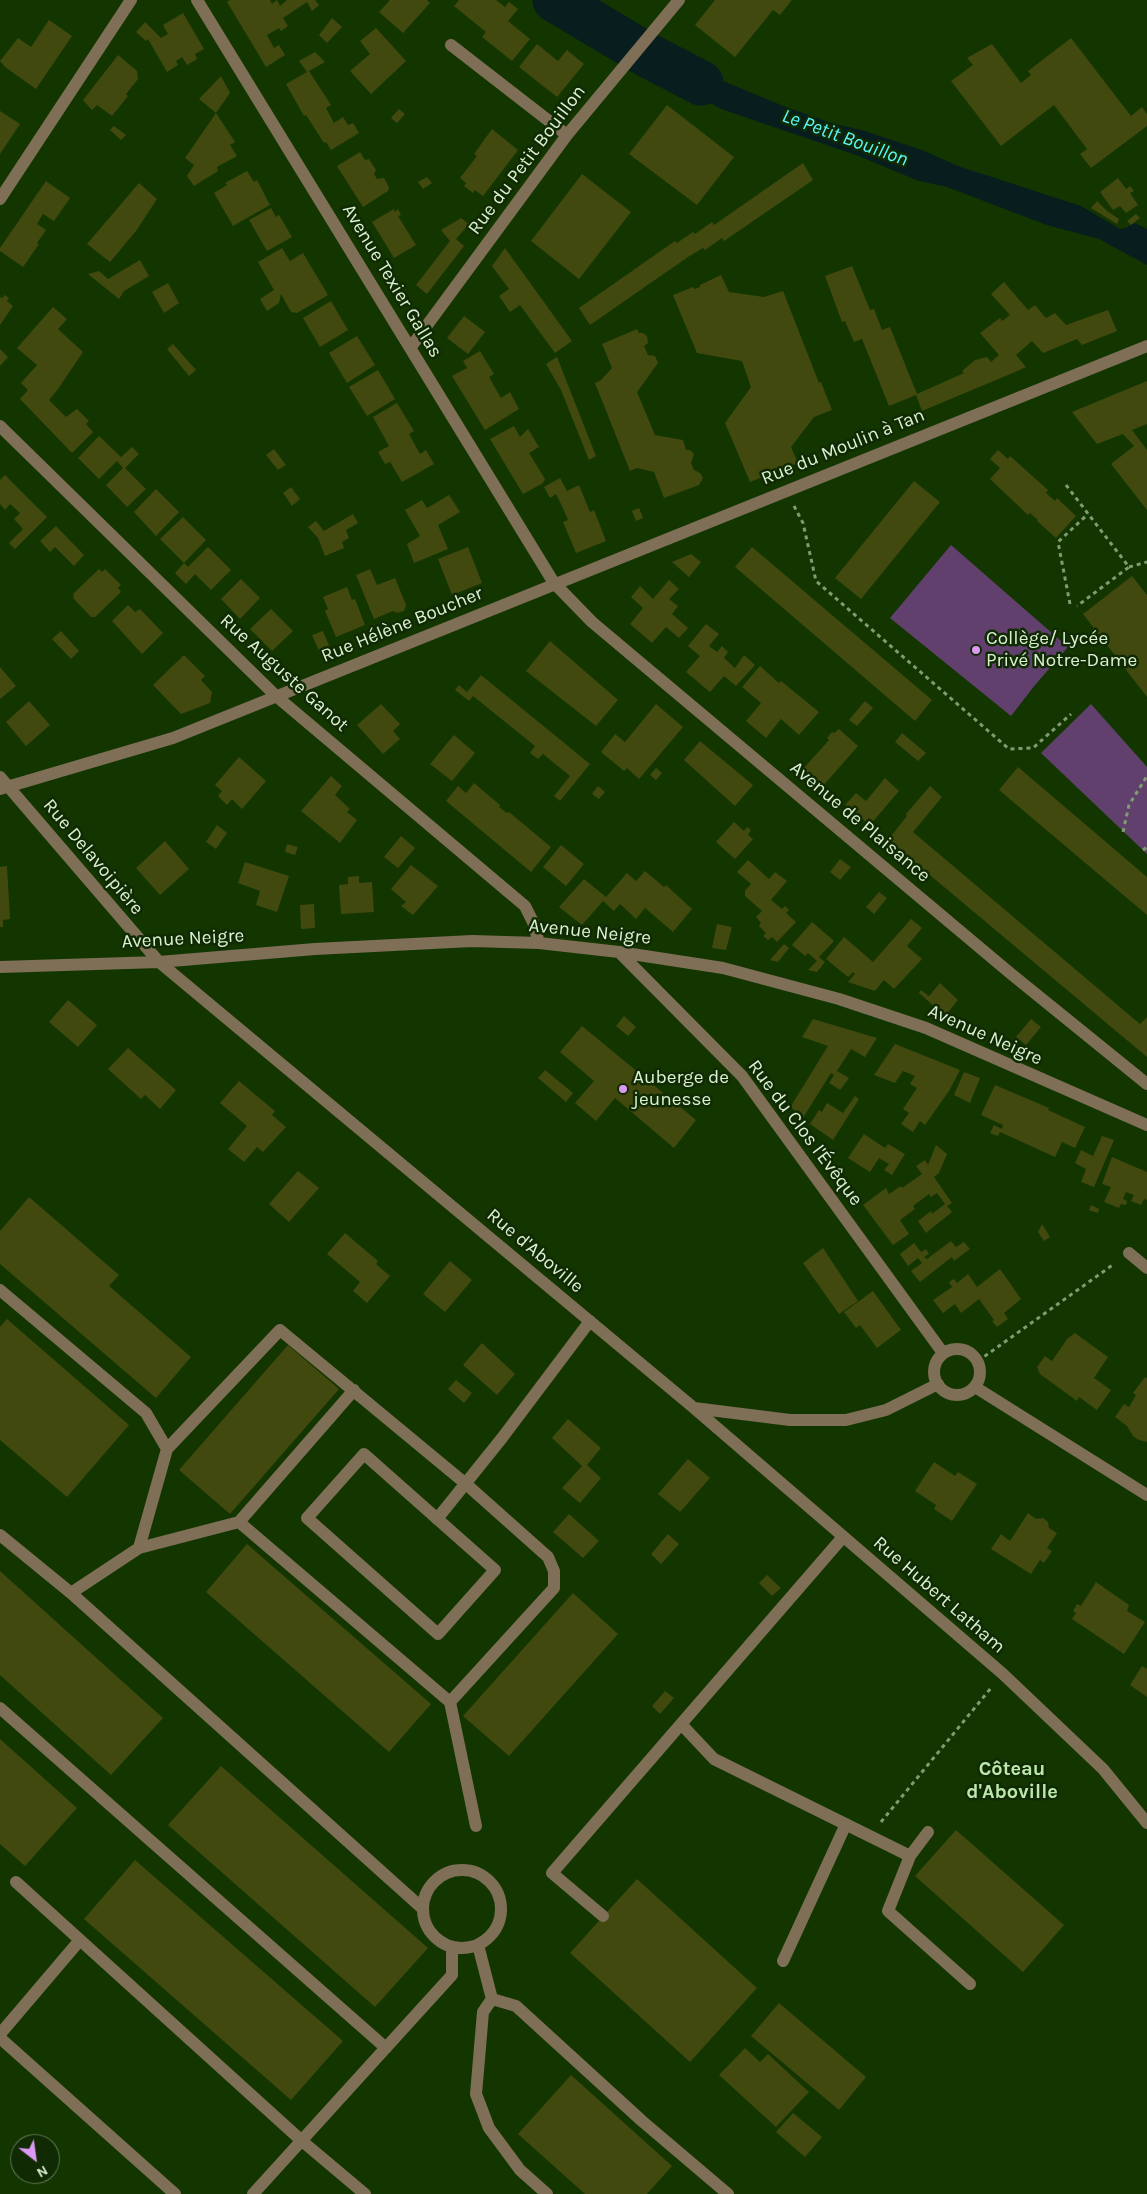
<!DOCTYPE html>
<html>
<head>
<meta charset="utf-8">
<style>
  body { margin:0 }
  #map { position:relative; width:1147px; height:2194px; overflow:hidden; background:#133600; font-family:Karla,sans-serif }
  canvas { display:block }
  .north { position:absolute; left:10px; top:2134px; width:50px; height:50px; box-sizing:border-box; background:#102a03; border:1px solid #627a57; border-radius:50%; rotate:150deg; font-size:14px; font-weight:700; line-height:20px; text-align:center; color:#dcf1d4 }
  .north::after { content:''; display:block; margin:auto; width:18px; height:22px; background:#dc99f4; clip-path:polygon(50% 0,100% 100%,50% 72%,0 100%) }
</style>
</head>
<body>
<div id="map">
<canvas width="1147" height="2194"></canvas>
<div class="north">N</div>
</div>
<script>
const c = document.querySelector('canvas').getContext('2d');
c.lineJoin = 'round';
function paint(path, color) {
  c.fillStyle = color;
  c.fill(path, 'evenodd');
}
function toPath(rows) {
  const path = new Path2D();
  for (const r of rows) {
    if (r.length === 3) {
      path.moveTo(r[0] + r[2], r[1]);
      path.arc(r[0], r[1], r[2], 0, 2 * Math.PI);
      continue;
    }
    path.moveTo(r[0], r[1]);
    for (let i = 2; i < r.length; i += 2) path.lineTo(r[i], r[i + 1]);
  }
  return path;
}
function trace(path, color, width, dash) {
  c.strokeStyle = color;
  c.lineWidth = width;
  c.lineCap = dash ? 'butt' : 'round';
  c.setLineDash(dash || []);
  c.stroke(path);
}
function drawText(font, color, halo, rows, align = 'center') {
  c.font = font + ' Karla,sans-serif';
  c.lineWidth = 5;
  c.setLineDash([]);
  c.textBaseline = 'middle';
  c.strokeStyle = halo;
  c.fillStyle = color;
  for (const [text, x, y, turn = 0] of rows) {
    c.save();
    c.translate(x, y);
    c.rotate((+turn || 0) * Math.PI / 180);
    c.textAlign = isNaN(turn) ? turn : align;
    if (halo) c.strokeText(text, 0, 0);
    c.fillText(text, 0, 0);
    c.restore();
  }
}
paint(toPath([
  [951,545,1068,647,1035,685,1011,716,890,618],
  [1091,704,1147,767,1147,854,1041,753]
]), '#62406d');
paint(toPath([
  [536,0,573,0,629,29,631,27,634,30,616,53,613,52,615,48,579,29],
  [657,42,661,44,660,47,716,78,781,105,828,122,865,131,922,150,958,166,1081,206,1120,229,1126,228,1134,223,1147,229,1147,265,1099,239,1047,225,947,187,919,181,856,155,721,109,646,66,643,70,639,66]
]), '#081d1d');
trace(toPath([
  [555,0,647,55,701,83]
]), '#081d1d', 45);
paint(toPath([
  [230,0,270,0,272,4,277,0,280,6,287,0,315,0,319,5,312,11,307,2,283,18,288,26,281,31,279,28,267,35,274,48,279,45,285,55,266,67,227,2],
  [390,0,427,0,430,3,403,33,379,12],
  [459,0,496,0,505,7,509,2,518,9,508,21,530,39,512,61,482,37,486,32,454,6],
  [715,0,792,0,780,15,773,10,735,57,695,25],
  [183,13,204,49,195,54,197,59,187,65,182,57,176,61,178,65,167,72,148,39,146,41,136,32,145,22,161,38,168,34,163,25],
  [332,18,342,27,327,43,319,35],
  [49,20,72,36,36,89,5,67,0,61,18,38,31,47],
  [376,28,406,61,371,94,350,71,370,54,360,41],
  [1071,38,1131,116,1142,107,1147,114,1147,126,1091,168,1080,154,1087,149,1054,105,1001,146,951,81,973,65,967,58,992,44,1021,83,1031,75,1028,71],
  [537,44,558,61,567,50,584,64,557,97,519,67],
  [315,52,325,62,309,71,331,105,326,108,334,123,343,117,348,125,353,123,359,133,331,150,326,142,324,143,306,115,304,116,286,84,307,72,299,61],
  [118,55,137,71,138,79,126,94,128,96,112,116,97,105,92,110,83,100],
  [221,76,230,93,216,113,199,99],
  [667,105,734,157,697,205,629,154],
  [399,109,405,114,397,123,391,118],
  [0,111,20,124,0,154],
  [216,113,235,142,230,145,237,156,217,167,218,171,194,186,187,176,194,165,185,158],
  [114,126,126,135,121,140,110,130],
  [492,129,518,150,483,196,475,190,473,193,464,186,466,183,460,178,477,156,474,154],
  [360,152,365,160,369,159,376,170,374,174,377,179,384,178,389,187,388,191,363,207,337,166],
  [803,163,813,180,724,241,722,238,705,250,703,248,688,257,590,325,579,308,675,241,677,243,693,232,695,234,712,222,714,225],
  [247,171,254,182,257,180,270,205,233,226,214,193,227,185,225,183],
  [582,174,631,212,579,279,531,241],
  [427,177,432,183,423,189,418,182],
  [1118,178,1126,189,1130,186,1134,191,1130,193,1138,205,1126,213,1120,206,1113,210,1100,192],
  [46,181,70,198,54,221,43,214,37,224,46,230,37,243,39,244,23,267,0,251,0,248],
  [139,183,157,199,136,231,110,262,87,244],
  [1097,201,1107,211,1119,219,1117,224,1091,208],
  [271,208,276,217,279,215,292,237,267,251,249,220],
  [394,209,395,212,398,209,401,215,398,216,416,245,394,258,372,222],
  [1136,214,1140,218,1131,225,1127,221],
  [461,218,469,224,456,239,464,246,427,294,416,285,450,241,441,230],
  [282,248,290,261,303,253,328,295,297,313,291,312,281,294,279,303,267,311,260,299,274,290,258,262],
  [505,248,572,341,555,353,520,305,510,312,499,296,509,289,492,266],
  [140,260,149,276,124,291,119,299,88,274,99,271,108,279],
  [852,266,870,310,874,309,882,330,890,327,917,394,964,373,962,371,975,360,987,357,991,362,999,355,980,333,1000,318,1002,321,1010,315,991,294,1004,282,1028,310,1035,305,1046,318,1055,313,1066,325,1108,310,1117,331,1082,345,1077,339,1043,353,1032,341,1016,355,1026,367,1015,372,922,411,916,395,889,406,862,339,854,342,845,321,842,322,825,276],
  [721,275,729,292,764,297,783,291,819,383,821,382,832,410,814,417,791,447,798,463,750,482,725,423,751,387,742,361,697,353,673,295,693,287,695,289,700,287,700,285],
  [168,283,179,303,164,313,152,292],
  [5,295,9,298,7,301,13,306,0,325,0,297,2,298],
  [331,301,348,330,320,347,303,318],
  [53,307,67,319,58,329,83,352,58,389,49,400,66,417,77,409,89,421,86,424,93,432,72,453,20,399,28,390,21,383,37,365,17,348],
  [464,316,485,332,468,354,447,338],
  [637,329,639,333,643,333,647,336,648,343,644,346,648,355,655,356,658,363,637,392,655,435,683,440,686,450,690,450,694,454,691,463,694,470,700,473,703,478,699,485,664,498,654,472,637,468,630,471,595,383,600,381,612,368,602,344],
  [357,336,375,365,347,383,329,353],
  [173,344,196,370,189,376,167,349],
  [0,349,8,357,0,366],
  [480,351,494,374,489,377,501,398,510,392,519,409,485,430,452,376,467,368,463,361],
  [557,357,596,456,589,460,561,390,546,364],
  [378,370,395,399,367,416,349,387],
  [1147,381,1147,424,1132,430,1147,450,1147,510,1111,464,1134,446,1123,434,1097,444,1072,412],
  [397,403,414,431,409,434,420,454,426,450,434,464,402,482,390,462,385,464,378,452,389,446,373,417],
  [514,426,520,437,528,429,539,447,529,453,545,479,543,483,523,494,490,439],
  [99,436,121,457,132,447,139,454,125,468,146,489,127,507,106,485,123,468,117,461,99,479,78,458],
  [274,449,286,465,278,470,266,455],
  [998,450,1008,459,1010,456,1048,490,1046,493,1055,501,1057,498,1076,516,1056,538,1037,521,1038,520,1030,513,1028,515,990,479,1000,468,990,459],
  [5,475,47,517,15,549,9,543,23,529,14,519,20,513,10,504,5,510,0,504,0,480],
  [560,478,567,491,579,485,590,512,594,510,606,541,576,553,563,522,568,520,562,506,556,494,550,498,544,487],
  [914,481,940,502,861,599,835,578],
  [291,487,300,499,292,506,283,493],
  [156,489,179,512,156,536,134,512],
  [449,495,460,512,438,525,448,549,414,563,407,544,420,536,405,510,422,500,427,508],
  [639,508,643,518,636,521,632,511],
  [353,514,358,523,346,530,349,538,342,542,344,548,325,556,318,538,308,527,316,521,324,531],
  [183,517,206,540,184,563,188,567,208,547,231,570,211,590,195,574,186,584,175,573,184,563,160,539],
  [56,526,84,555,74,566,55,547,50,552,40,541],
  [468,547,482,583,452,595,438,559],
  [752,547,932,700,915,721,735,567],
  [691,554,701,562,689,577,672,562],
  [99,569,102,572,105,569,121,585,118,588,121,592,95,617,91,617,74,599,73,594],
  [370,569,377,585,395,578,406,605,404,611,397,613,393,611,374,619,356,575],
  [1132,576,1147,595,1147,697,1083,614],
  [241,579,260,598,240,619,221,599],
  [669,580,679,589,669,599,678,606,672,614,688,628,679,638,666,627,652,643,630,624,643,608,631,597,640,586,653,599],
  [347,587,352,600,355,599,365,625,336,637,325,611,328,609,323,597],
  [128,605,135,612,140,609,163,633,142,654,112,621],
  [271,609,293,631,272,651,250,629],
  [706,624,719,634,709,646,717,652,722,646,728,652,724,658,735,668,744,655,755,665,736,686,724,676,710,692,686,672,700,656,688,646],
  [61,631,79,651,71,659,52,639],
  [323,631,332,653,322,658,312,635],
  [550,641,618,700,596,726,526,671],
  [184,655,205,676,201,680,212,692,210,703,181,714,153,685],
  [760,666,779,683,781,681,819,712,799,735,781,719,766,738,746,721,761,703,742,687],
  [0,667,16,686,0,699],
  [481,675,590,764,560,801,554,796,570,776,543,754,538,759,530,753,535,746,473,696,469,701,455,690,459,685,467,692],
  [29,701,50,725,26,746,6,722],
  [865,701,873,708,857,726,849,720],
  [381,704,400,724,393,731,400,739,383,754,357,725],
  [656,704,683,727,639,779,627,768,624,771,601,752,615,734,625,742],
  [839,729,858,746,823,786,803,769,829,740,827,738,832,732,834,733],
  [902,733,926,753,918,761,895,742],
  [454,735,475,753,452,781,430,764],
  [700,741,753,785,735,806,684,760],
  [239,757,266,781,242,809,232,799,227,805,218,796,222,791,215,785],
  [1018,767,1147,877,1147,915,999,790],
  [656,768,662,773,656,780,650,775],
  [331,776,342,786,335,795,350,809,347,812,357,820,340,843,301,811],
  [885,778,899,791,870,825,845,805,856,793,866,801],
  [474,783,500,805,499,807,507,813,509,812,551,847,531,872,446,801,458,786,466,793],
  [598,786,605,792,599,799,592,794],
  [930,786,942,797,913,832,1140,1024,1147,1017,1147,1057,888,840,907,816,906,814],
  [734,822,744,831,747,827,751,830,748,835,753,839,735,859,716,842],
  [217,825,227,833,216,849,206,842],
  [401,836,415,848,398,868,384,857],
  [165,841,189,869,160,895,136,868],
  [287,844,298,847,295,855,285,852],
  [561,845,584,864,566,886,543,867],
  [840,859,851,867,840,880,830,872],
  [748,860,769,879,775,872,787,881,771,900,782,909,785,906,789,910,786,913,796,922,777,942,772,937,768,940,763,936,766,933,759,926,761,923,756,917,762,911,745,896,745,891,751,884,737,872],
  [245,862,289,876,277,912,256,905,260,891,238,883],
  [411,865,438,886,413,915,401,906,406,902,391,889],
  [7,866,10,919,3,920,3,927,0,927,0,867],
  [645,871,664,887,666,885,692,909,673,932,645,908,636,919,620,904,614,911,603,901,582,925,559,907,584,879,606,897,627,873,636,881],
  [359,876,359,883,372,882,374,912,341,914,339,885,348,884,348,877],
  [879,892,887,898,874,914,866,907],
  [314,904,315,928,301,929,300,905],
  [911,919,922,928,907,946,922,959,894,989,884,980,875,991,848,982,855,974,853,972,848,977,826,959,844,937,873,962],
  [812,922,834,941,819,957,825,962,817,972,808,970,817,961,808,953,805,956,792,945],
  [717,924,732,927,726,950,712,948],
  [784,944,789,948,778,962,770,960],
  [940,983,958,1000,945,1016,919,993,921,990,929,996],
  [68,1000,97,1025,78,1047,49,1022],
  [624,1016,636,1027,628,1036,616,1026],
  [813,1019,877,1038,865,1057,851,1049,837,1071,849,1078,840,1090,829,1083,834,1075,831,1073,801,1121,791,1106,828,1046,802,1037],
  [1031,1019,1041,1027,1026,1045,1016,1037],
  [582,1026,696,1120,674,1148,615,1098,596,1121,575,1103,594,1081,560,1052],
  [895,1044,960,1070,949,1091,925,1125,920,1121,913,1132,901,1124,909,1113,903,1109,917,1088,910,1084,915,1076,903,1071,895,1083,874,1075],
  [128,1048,176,1090,160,1109,145,1095,141,1099,108,1069],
  [545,1070,573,1093,566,1102,538,1078],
  [964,1072,980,1078,970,1103,954,1095],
  [239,1081,275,1111,272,1115,286,1127,263,1152,257,1147,244,1162,228,1149,247,1126,220,1103],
  [995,1085,1049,1108,1048,1110,1085,1127,1075,1148,1062,1142,1055,1157,1000,1132,998,1136,990,1133,994,1125,1002,1129,1003,1125,981,1115],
  [855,1096,859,1099,833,1140,810,1124,819,1110,822,1112,827,1103,843,1113],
  [864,1134,885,1148,888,1144,905,1154,892,1175,884,1170,889,1164,879,1158,870,1172,848,1158],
  [1102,1136,1114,1140,1094,1187,1081,1182,1086,1169,1075,1163,1081,1150,1093,1156],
  [936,1145,947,1154,939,1173,934,1177,952,1203,947,1206,952,1212,926,1233,918,1221,931,1211,932,1214,945,1204,937,1193,931,1197,929,1194,913,1206,915,1209,900,1220,909,1234,893,1245,863,1205,886,1188,889,1194,901,1186,902,1188,922,1174,916,1166,925,1160,928,1165],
  [1112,1157,1147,1172,1147,1200,1144,1199,1141,1205,1131,1201,1134,1195,1126,1192,1123,1199,1127,1201,1126,1205,1121,1204,1119,1208,1104,1202,1111,1187,1102,1184],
  [298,1171,319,1188,289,1222,269,1204],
  [29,1197,119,1275,109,1286,191,1357,156,1398,0,1264,0,1231],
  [1091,1205,1099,1209,1098,1213,1089,1210],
  [1042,1224,1050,1237,1044,1241,1038,1232],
  [345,1233,378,1261,376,1264,390,1276,367,1303,353,1291,360,1282,327,1254],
  [951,1241,956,1247,964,1242,970,1249,954,1261,952,1257,920,1282,911,1271,922,1263,918,1258,908,1266,900,1254,914,1243,921,1252,926,1249,929,1254,924,1257,927,1259],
  [823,1248,858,1301,839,1314,803,1263],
  [450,1261,472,1280,445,1312,423,1294],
  [1000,1269,1021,1299,1004,1313,1008,1319,997,1327,992,1321,994,1320,979,1299,961,1313,955,1304,943,1313,933,1300,952,1287,949,1282,954,1279,957,1283,968,1274,977,1287],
  [873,1291,901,1330,877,1348,860,1325,856,1328,844,1312],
  [7,1319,129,1425,67,1497,0,1440,0,1327],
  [1075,1333,1108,1357,1094,1378,1111,1390,1097,1410,1079,1397,1077,1401,1040,1374,1037,1367,1045,1356,1052,1361,1067,1339],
  [482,1343,515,1374,497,1395,463,1365],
  [288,1345,339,1389,230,1514,179,1470],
  [1145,1377,1147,1378,1147,1442,1139,1440,1133,1436,1127,1426,1115,1417,1124,1404,1129,1407,1136,1395,1133,1393],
  [456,1380,472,1393,464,1403,448,1389],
  [568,1419,601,1448,587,1465,601,1478,580,1503,562,1488,582,1466,552,1438],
  [688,1459,710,1478,680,1512,658,1494],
  [934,1462,955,1476,958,1472,977,1484,952,1521,934,1509,936,1505,915,1491],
  [1028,1513,1036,1519,1043,1518,1048,1522,1049,1528,1057,1533,1047,1548,1052,1551,1044,1563,1040,1560,1031,1574,991,1549,1001,1534,1010,1541],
  [569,1514,599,1541,583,1558,553,1532],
  [668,1534,679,1544,661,1564,651,1554],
  [247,1544,431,1704,389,1752,206,1592],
  [0,1571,163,1718,111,1775,0,1675],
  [767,1575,781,1588,772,1596,759,1583],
  [1096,1582,1129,1605,1127,1611,1145,1622,1124,1654,1072,1619,1076,1613,1073,1611,1077,1604,1081,1606],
  [573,1593,618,1634,509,1756,463,1716],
  [1142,1666,1147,1669,1147,1697,1130,1685],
  [665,1691,674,1698,660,1714,652,1706],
  [0,1739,77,1808,25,1866,0,1844],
  [221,1766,428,1948,375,2007,168,1825],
  [956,1830,1064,1925,1023,1972,915,1876],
  [135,1860,343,2041,291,2100,84,1919],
  [637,1879,757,1988,690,2062,570,1953],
  [779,2003,866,2077,839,2110,751,2036],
  [745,2048,760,2062,768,2054,809,2092,776,2127,719,2075],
  [571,2075,672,2166,647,2194,585,2194,518,2134],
  [793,2113,822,2137,805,2157,776,2132]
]), '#41490f');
trace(toPath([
  [1066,485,1129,567,1077,606],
  [794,506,803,523,816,581,1009,749,1033,748,1071,714],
  [1129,567,1147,562],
  [1070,604,1058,542,1088,514],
  [1123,832,1129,805,1147,776],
  [1143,850,1147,847],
  [978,1361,1114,1264],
  [881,1822,991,1688]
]), '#809c73', 3, [4, 4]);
trace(toPath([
  [197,0,554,583,592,622,1010,973,1147,1084],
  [451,45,567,135],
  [0,199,131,0],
  [411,347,567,135,679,0],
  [0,426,276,696,525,906,533,922,539,943],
  [0,777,159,962,694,1408,790,1420,846,1420,886,1410,938,1384],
  [0,789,173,738,1147,346],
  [619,952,742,1076,943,1353],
  [0,967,159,962,315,949,472,941,539,943,619,952,723,968,839,999,926,1028,1147,1125],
  [1129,1253,1147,1268],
  [0,1290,146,1413,167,1449],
  [957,1372,23],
  [975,1387,1147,1495],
  [694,1408,1003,1674,1103,1769,1147,1823],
  [364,1454,495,1570,438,1634,307,1518,364,1454],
  [437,1519,502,1438,590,1321],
  [239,1522,450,1702,476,1826],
  [0,1535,71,1593,422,1908],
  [139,1548,239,1522,354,1390],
  [71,1593,139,1548,167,1449,280,1330,466,1484,548,1557,554,1571,554,1588,450,1702],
  [0,1708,386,2048],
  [682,1725,714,1759,910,1856],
  [928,1832,910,1856,888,1911,970,1984],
  [462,1909,39],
  [16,1882,302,2141,365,2194],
  [603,1916,552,1873,843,1537],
  [478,1945,492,1999,483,2012,476,2094,489,2128,520,2170,547,2194],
  [783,1961,846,1824],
  [492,1999,516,2006,642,2121,728,2194],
  [0,2034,80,1940],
  [0,2038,175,2194],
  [253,2194,452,1975,452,1947]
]), '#7f6f57', 12);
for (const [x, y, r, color] of [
  [976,650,5,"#dc99f4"],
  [623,1089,5,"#dc99f4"]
]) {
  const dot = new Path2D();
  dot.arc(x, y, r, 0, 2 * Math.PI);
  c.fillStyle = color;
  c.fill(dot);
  trace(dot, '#102a03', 2);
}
drawText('19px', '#dcf1d4', '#102a03', [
  ["Rue du Petit Bouillon",527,160,-53],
  ["Avenue Texier Gallas",392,281,59],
  ["Rue du Moulin à Tan",843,447,-22],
  ["Rue Hélène Boucher",402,625,-22],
  ["Rue Auguste Ganot",284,673,42],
  ["Avenue de Plaisance",860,822,40],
  ["Rue Delavoipière",93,857,50],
  ["Avenue Neigre",590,932,6],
  ["Avenue Neigre",183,939,-3],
  ["Avenue Neigre",985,1035,24],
  ["Rue du Clos l'Évêque",805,1133,53],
  ["Rue d'Aboville",535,1251,40],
  ["Rue Hubert Latham",939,1595,41]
]);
drawText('19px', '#dcf1d4', '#102a03', [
  ["Collège/ Lycée",986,639],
  ["Privé Notre-Dame",986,661],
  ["Auberge de",633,1078],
  ["jeunesse",633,1100]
], 'left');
drawText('italic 20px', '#5cf8fb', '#102a03', [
  ["Le Petit Bouillon",845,138,20]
]);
drawText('bold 20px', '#bde8ad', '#102a03', [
  ["Côteau",1012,1769],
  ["d'Aboville",1012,1792]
]);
</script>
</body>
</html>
